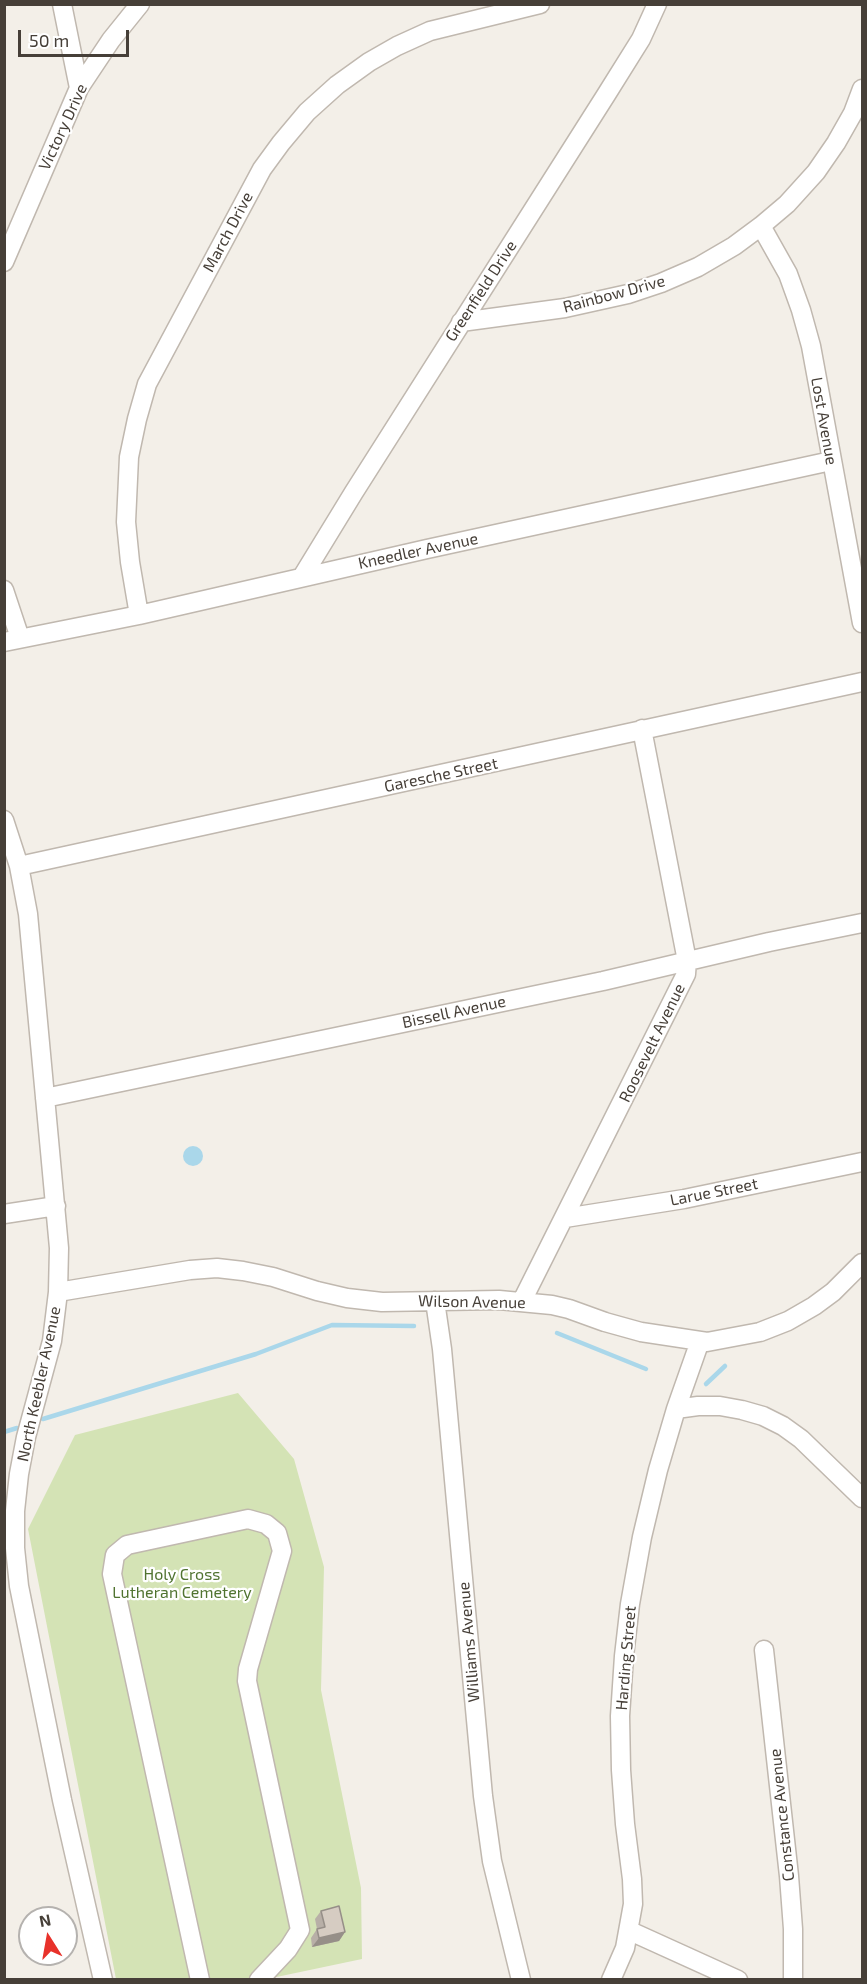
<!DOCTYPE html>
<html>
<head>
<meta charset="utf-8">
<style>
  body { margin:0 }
  #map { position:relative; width:867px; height:1984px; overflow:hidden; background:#f3efe8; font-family:"Exo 2",sans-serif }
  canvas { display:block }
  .frame { position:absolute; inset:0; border:6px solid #463f38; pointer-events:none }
  .north { position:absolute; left:18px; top:1906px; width:60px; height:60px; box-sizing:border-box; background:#fff; border:2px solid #b5b2af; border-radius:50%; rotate:349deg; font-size:16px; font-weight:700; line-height:24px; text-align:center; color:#463f38 }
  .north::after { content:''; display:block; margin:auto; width:21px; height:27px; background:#e8322b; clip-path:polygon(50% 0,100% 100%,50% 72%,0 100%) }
  .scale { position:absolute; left:18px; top:30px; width:111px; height:27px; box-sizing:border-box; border:3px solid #463f38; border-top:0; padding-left:8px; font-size:18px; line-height:21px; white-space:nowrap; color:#463f38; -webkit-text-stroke:4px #fff; paint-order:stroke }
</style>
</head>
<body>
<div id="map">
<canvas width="867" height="1984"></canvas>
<div class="frame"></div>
<div class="north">N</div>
<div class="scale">50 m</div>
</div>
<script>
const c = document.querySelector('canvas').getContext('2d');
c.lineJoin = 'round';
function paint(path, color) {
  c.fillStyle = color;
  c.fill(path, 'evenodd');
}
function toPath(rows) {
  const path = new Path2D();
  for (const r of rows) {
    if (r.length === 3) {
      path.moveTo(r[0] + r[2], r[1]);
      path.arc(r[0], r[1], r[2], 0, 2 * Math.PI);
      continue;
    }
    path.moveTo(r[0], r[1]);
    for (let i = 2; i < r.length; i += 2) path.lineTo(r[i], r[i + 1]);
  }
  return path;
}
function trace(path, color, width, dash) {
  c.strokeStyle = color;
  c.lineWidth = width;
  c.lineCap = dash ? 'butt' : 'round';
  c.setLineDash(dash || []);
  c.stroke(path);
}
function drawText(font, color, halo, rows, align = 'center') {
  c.font = font + ' "Exo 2",sans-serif';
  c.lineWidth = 4.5;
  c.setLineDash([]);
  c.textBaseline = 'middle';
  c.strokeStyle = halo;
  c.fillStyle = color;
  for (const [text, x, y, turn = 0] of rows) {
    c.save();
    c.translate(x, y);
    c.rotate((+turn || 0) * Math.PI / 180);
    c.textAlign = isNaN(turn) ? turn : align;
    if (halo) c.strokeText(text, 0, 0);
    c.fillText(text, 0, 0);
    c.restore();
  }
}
paint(toPath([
  [238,1393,294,1459,324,1567,321,1690,361,1888,362,1959,267,1979,116,1979,28,1529,75,1435]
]), '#d4e3b5');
paint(toPath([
  [193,1156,10]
]), '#aad7ea');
trace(toPath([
  [557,1333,646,1369],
  [706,1384,725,1366],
  [43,1419,256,1354,332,1325,414,1326],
  [4,1432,17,1428]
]), '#aad7ea', 4.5);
const minor = toPath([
  [62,4,79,88],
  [761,226,788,274,801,310,811,346,862,623],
  [4,262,79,88,111,40,140,4],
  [461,322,565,308,628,294,661,283,698,267,734,246,761,226,787,204,816,172,836,143,853,113,862,89],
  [302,577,354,492,606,95,641,39,657,4],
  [4,590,20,638],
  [139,615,130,562,126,522,129,457,137,419,147,384,262,169,281,143,307,112,337,85,369,62,397,46,430,31,540,4],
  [4,642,139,615,427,549,831,461],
  [4,820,19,866,28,914,59,1248,58,1292,52,1341,26,1437,19,1474,15,1511,15,1548,19,1586,62,1800,103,1980],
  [19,866,862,682],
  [45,1098,603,981,769,942,862,923],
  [4,1214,56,1206],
  [565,1218,684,1199,862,1162],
  [58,1292,190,1270,217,1268,243,1271,273,1277,317,1291,347,1298,382,1302,499,1300,552,1305,569,1309,605,1322,641,1332,707,1342,760,1332,788,1321,814,1306,833,1292,862,1263],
  [435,1301,442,1349,483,1796,492,1861,521,1980],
  [522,1301,686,974,687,961,642,729],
  [676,1409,698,1406,720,1406,742,1410,763,1416,783,1426,801,1439,862,1498],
  [764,1650,789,1876,793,1929,793,1980],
  [630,1931,738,1980],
  [200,1980,112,1574,115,1555,127,1545,248,1519,266,1524,277,1533,282,1551,248,1669,247,1681,300,1930,288,1949,259,1980],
  [611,1980,625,1948,633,1904,632,1879,625,1824,621,1770,620,1716,624,1656,630,1604,642,1537,658,1470,676,1409,700,1341]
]);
trace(minor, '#c0b8af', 21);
trace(minor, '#fff', 18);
paint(toPath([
  [321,1911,345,1932,339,1941,312,1947,311,1938,317,1929,315,1919]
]), '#b8afa7');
paint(toPath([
  [345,1932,339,1941,312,1947,319,1938]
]), '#968f88');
const building = toPath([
  [339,1906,345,1932,319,1938,317,1929,325,1927,321,1911,339,1906]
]);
paint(building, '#d6ccc2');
trace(building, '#968f88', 1.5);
drawText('16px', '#463f38', '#fff', [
  ["Victory Drive",63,127,-65],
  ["March Drive",228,232,-62],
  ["Greenfield Drive",481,291,-57],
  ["Rainbow Drive",614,294,-15],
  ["Lost Avenue",824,421,80],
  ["Kneedler Avenue",418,551,-12],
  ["Garesche Street",441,775,-12],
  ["Bissell Avenue",454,1012,-12],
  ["Roosevelt Avenue",652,1043,-64],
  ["Larue Street",714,1192,-11],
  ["Wilson Avenue",472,1302,1],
  ["North Keebler Avenue",39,1384,-78],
  ["Williams Avenue",469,1642,-95],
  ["Harding Street",626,1658,-85],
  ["Constance Avenue",782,1815,-96]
]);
drawText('16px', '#507330', '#fff', [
  ["Holy Cross",182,1575],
  ["Lutheran Cemetery",182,1593]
]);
</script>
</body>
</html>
